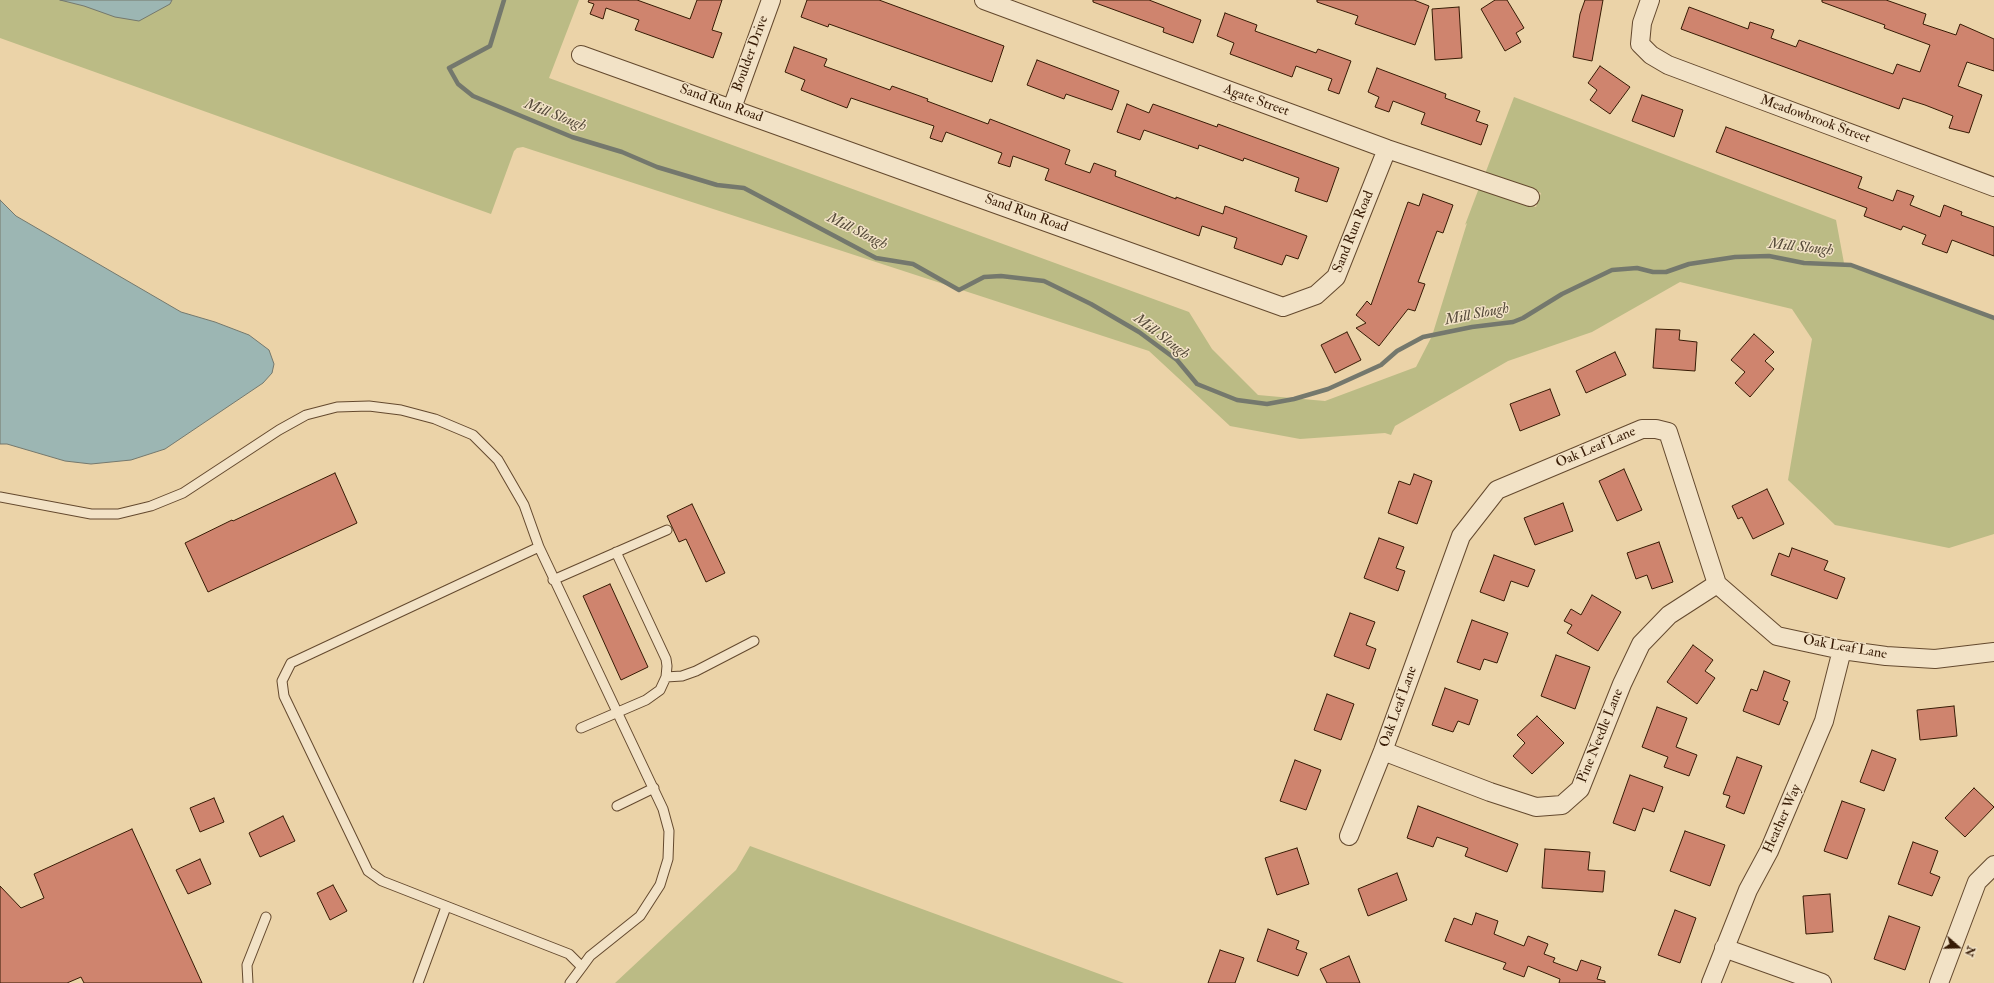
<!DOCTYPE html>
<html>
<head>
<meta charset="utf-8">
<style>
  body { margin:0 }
  #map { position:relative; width:1994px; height:983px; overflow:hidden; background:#ebd3a8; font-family:"IM FELL Double Pica",serif }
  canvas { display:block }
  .north { position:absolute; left:1938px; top:927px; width:40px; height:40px; -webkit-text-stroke:3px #f2e2c6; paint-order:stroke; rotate:110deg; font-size:11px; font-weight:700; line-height:16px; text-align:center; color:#371b05 }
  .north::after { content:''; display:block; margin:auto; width:14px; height:18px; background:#371b05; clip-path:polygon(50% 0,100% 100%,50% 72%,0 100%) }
</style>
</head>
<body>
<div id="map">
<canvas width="1994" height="983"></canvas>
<div class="north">N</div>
</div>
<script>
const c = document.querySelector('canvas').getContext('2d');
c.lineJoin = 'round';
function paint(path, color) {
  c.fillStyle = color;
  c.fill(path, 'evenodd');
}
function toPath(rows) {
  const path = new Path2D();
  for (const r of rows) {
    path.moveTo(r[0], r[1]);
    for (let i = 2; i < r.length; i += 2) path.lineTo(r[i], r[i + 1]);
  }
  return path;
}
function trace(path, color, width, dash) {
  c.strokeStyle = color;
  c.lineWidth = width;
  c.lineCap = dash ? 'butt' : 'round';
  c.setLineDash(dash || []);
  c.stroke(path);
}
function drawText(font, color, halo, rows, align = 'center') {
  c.font = font + ' "IM FELL Double Pica",serif';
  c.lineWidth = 3;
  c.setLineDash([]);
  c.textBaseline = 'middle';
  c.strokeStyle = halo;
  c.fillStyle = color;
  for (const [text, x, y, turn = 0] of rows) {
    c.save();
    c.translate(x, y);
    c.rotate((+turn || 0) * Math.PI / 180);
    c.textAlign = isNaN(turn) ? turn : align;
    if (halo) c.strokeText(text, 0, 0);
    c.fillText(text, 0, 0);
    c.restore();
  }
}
paint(toPath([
  [0,0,60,0,84,6,170,4,172,0,579,0,549,78,1189,312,1212,349,1258,395,1325,401,1416,367,1432,336,1467,223,1465,225,1479,188,1536,207,1541,193,1485,174,1514,97,1836,220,1844,263,1994,319,1994,534,1949,548,1835,525,1788,480,1812,339,1792,309,1680,282,1592,332,1508,361,1395,426,1391,435,1385,433,1300,439,1230,426,1149,351,523,147,517,148,514,151,491,214,0,38],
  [750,846,1124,983,615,983,736,870]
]), '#bbbb85');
const water = toPath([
  [60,0,172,0,170,4,139,21,115,17,84,6,60,0],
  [0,200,16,216,181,312,215,322,249,335,269,350,274,364,272,373,263,383,165,449,131,460,91,464,65,461,7,444,0,444,0,200]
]);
paint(water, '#9cb6b3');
trace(water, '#74786d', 1);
trace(toPath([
  [504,0,490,46,449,68,458,84,473,96,572,137,622,152,657,167,717,185,744,188,876,258,913,264,959,290,984,277,1001,276,1044,281,1091,304,1139,332,1177,360,1197,384,1237,400,1267,404,1294,399,1328,389,1381,365,1397,351,1423,337,1472,327,1513,322,1523,318,1562,294,1612,270,1637,268,1653,272,1666,272,1689,264,1735,257,1769,256,1804,263,1851,265,1994,318]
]), '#74786d', 4.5);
const building = toPath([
  [589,0,637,0,690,19,697,0,722,0,712,30,722,33,713,58,635,30,639,20,606,8,603,19,590,14,594,4,588,2,589,0],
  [807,0,879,0,1004,46,992,82,829,24,828,27,801,17,807,0],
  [1093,0,1149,0,1201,20,1193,43,1163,32,1164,28,1093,2,1093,0],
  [1317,0,1414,0,1429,6,1415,45,1355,24,1358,16,1317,2,1317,0],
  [1495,0,1507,0,1524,28,1516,33,1521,42,1505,51,1481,9,1495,0],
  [1585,0,1603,0,1592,61,1573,57,1580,14,1585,0],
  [1822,0,1886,0,1926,14,1923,24,1956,35,1960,24,1994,39,1994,71,1967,62,1958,86,1982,95,1969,133,1949,128,1953,116,1925,105,1903,98,1899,109,1681,29,1689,7,1748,29,1750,22,1774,30,1771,38,1796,47,1799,40,1893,74,1897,64,1920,72,1930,45,1884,28,1885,25,1822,2,1822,0],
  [1459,7,1462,58,1435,60,1432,9,1459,7],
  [1225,13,1257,25,1255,31,1316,53,1318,49,1351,61,1339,94,1328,90,1332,79,1296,66,1292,77,1230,54,1234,43,1217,36,1225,13],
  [794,47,827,59,824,66,890,90,892,86,928,99,927,101,988,124,990,119,1070,150,1065,164,1090,173,1094,163,1116,171,1115,176,1176,199,1176,197,1223,214,1225,206,1307,236,1298,259,1286,255,1282,265,1234,248,1237,238,1202,226,1199,236,1045,180,1049,169,1013,156,1010,167,998,163,1002,153,946,132,942,142,930,138,934,126,851,98,847,108,801,90,805,80,785,72,794,47],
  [1037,60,1119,91,1112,110,1066,94,1064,99,1027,85,1037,60],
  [1600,66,1630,87,1610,114,1590,100,1597,90,1588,83,1600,66],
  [1377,68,1446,94,1445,98,1480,111,1476,121,1488,125,1481,145,1421,124,1425,113,1393,101,1389,112,1375,107,1379,97,1368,92,1377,68],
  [1642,95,1683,110,1674,137,1632,121,1642,95],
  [1127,104,1149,113,1153,104,1217,127,1218,124,1339,168,1327,202,1295,191,1299,178,1244,158,1243,161,1199,145,1198,149,1144,130,1140,140,1117,132,1127,104],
  [1726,127,1862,177,1858,188,1893,201,1897,190,1914,196,1910,205,1940,217,1944,205,1962,212,1961,215,1994,227,1994,256,1952,240,1947,253,1922,244,1926,235,1903,226,1901,230,1864,216,1867,208,1716,152,1726,127],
  [1423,194,1453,205,1443,233,1437,231,1418,282,1425,284,1415,311,1408,309,1379,346,1356,328,1366,323,1356,315,1367,301,1371,305,1408,202,1419,206,1423,194],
  [1656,329,1680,330,1679,340,1697,342,1695,371,1653,368,1656,329],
  [1347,332,1361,360,1335,373,1321,345,1347,332],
  [1754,334,1774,352,1765,361,1774,369,1750,397,1735,383,1745,372,1731,360,1754,334],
  [1615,352,1626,375,1586,393,1576,371,1615,352],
  [1550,389,1560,415,1520,431,1510,404,1550,389],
  [1624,469,1642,510,1617,521,1599,481,1624,469],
  [335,473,357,523,208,592,185,543,232,520,233,521,335,473],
  [1414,474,1432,481,1417,524,1388,513,1399,481,1410,485,1414,474],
  [1767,489,1784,524,1753,539,1742,517,1738,519,1732,506,1767,489],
  [1563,503,1573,531,1535,545,1524,518,1563,503],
  [692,504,725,573,706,582,686,539,679,542,667,516,692,504],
  [1379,538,1404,547,1396,568,1405,571,1398,591,1364,578,1379,538],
  [1659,542,1673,582,1652,589,1647,575,1636,579,1627,553,1659,542],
  [1792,548,1828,561,1824,570,1845,578,1837,599,1771,575,1779,553,1789,557,1792,548],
  [1494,555,1535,570,1528,587,1511,581,1504,601,1480,592,1494,555],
  [610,584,648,667,621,680,583,596,610,584],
  [1592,595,1621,612,1598,651,1567,633,1572,625,1564,621,1571,609,1581,615,1592,595],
  [1350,613,1375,622,1366,645,1376,649,1369,669,1334,656,1350,613],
  [1472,620,1508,633,1497,663,1484,659,1480,670,1457,662,1472,620],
  [1693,645,1713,660,1705,671,1715,678,1697,704,1667,682,1693,645],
  [1556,655,1590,667,1575,709,1541,696,1556,655],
  [1764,671,1790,681,1783,700,1788,702,1779,725,1743,711,1751,689,1757,691,1764,671],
  [1445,688,1478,700,1469,725,1458,721,1453,732,1432,725,1445,688],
  [1327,694,1354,704,1341,740,1314,730,1327,694],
  [1954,706,1957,736,1920,740,1917,710,1954,706],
  [1657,707,1687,718,1676,747,1697,755,1689,776,1664,767,1668,757,1642,747,1657,707],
  [1537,716,1564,743,1532,774,1513,756,1525,743,1517,735,1537,716],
  [1872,750,1896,759,1884,791,1860,782,1872,750],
  [1737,757,1762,766,1744,814,1726,807,1730,796,1723,794,1737,757],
  [1295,760,1321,770,1306,810,1280,801,1295,760],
  [1630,775,1663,787,1654,812,1643,808,1635,831,1613,823,1630,775],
  [1974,788,1994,807,1965,837,1945,818,1974,788],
  [214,798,224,822,200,832,190,808,214,798],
  [1842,801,1865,809,1847,859,1824,851,1842,801],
  [1418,806,1518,844,1507,872,1465,856,1468,848,1437,837,1433,847,1407,838,1418,806],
  [283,816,295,841,260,857,249,833,283,816],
  [132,829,202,983,84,983,81,977,67,983,0,983,0,886,21,908,44,898,34,874,132,829],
  [1685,831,1725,845,1710,886,1670,871,1685,831],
  [1913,842,1938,851,1930,873,1940,877,1932,896,1898,884,1913,842],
  [1297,848,1309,884,1277,895,1265,858,1297,848],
  [1545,849,1590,852,1588,870,1605,871,1603,892,1542,888,1545,849],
  [200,859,211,884,188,894,176,870,200,859],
  [1397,873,1407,900,1368,916,1358,889,1397,873],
  [333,885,347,911,330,920,317,893,333,885],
  [1830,894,1833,932,1806,934,1803,896,1830,894],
  [1675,910,1696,918,1680,963,1658,955,1675,910],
  [1476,913,1498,921,1494,934,1524,946,1528,936,1548,944,1544,954,1555,958,1553,962,1577,971,1581,960,1601,967,1597,979,1605,981,1605,983,1559,983,1560,979,1528,966,1524,977,1503,969,1506,963,1445,941,1454,918,1472,925,1476,913],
  [1889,916,1920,927,1905,970,1874,959,1889,916],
  [1268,929,1299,941,1296,949,1307,953,1298,976,1257,961,1268,929],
  [1220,950,1244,958,1235,983,1208,983,1220,950],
  [1349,956,1360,983,1327,983,1320,969,1349,956]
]);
paint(building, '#cf846e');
trace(building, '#371b05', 1);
const service = toPath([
  [0,497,91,514,118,514,151,506,183,493,279,430,306,415,337,407,369,406,401,410,435,419,473,435,498,460,524,505,539,547],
  [553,580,667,530],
  [666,677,682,676,696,671,754,641],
  [581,728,646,700,660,690,666,677,667,666,666,659,616,552],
  [617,806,654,788],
  [248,983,247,965,266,917],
  [418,983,446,907],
  [570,983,582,967,590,956,640,916,660,885,668,859,669,831,663,809,539,547,291,663,282,681,284,696,368,871,382,881,569,954,582,967]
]);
const minor = toPath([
  [984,0,1387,149,1530,197],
  [1650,0,1642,23,1640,44,1651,55,1668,65,1994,187],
  [581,55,1283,307,1316,295,1336,277,1387,149],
  [732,108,771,0],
  [1383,751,1490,792,1536,807,1562,805,1580,789,1622,684,1641,644,1669,615,1717,584],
  [1349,836,1383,751,1461,536,1497,490,1642,429,1656,429,1668,432,1717,584,1777,636,1842,650,1886,656,1935,659,1994,652],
  [1724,948,1822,983],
  [1711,983,1748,890,1769,851,1824,721,1842,650],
  [1939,983,1977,882,1994,865]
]);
trace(service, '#64492e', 11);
trace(minor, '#64492e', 20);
trace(service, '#f2e2c6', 9);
trace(minor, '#f2e2c6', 18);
drawText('14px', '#371b05', '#f2e2c6', [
  ["Boulder Drive",751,54,-70],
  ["Agate Street",1256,101,20],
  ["Sand Run Road",721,104,20],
  ["Meadowbrook Street",1815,120,20],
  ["Sand Run Road",1026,214,20],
  ["Sand Run Road",1354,232,-68],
  ["Oak Leaf Lane",1596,448,-23],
  ["Oak Leaf Lane",1845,648,10],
  ["Oak Leaf Lane",1399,707,-70],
  ["Pine Needle Lane",1601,736,-68],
  ["Heather Way",1783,819,-66]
]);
drawText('italic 15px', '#554a39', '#f2e2c6', [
  ["Mill Slough",555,116,21],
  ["Mill Slough",857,232,26],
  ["Mill Slough",1801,248,6],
  ["Mill Slough",1477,315,-11],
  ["Mill Slough",1161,337,37]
]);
</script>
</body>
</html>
